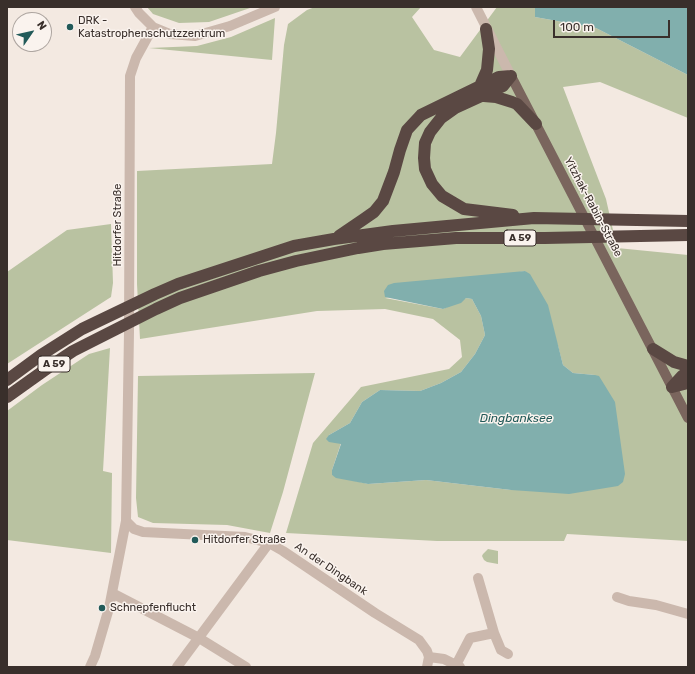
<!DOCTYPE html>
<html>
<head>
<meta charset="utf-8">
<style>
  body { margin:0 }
  #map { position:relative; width:695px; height:674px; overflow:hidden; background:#f3e9e1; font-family:Rubik,sans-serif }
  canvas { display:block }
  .frame { position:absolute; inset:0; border:8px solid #392f2b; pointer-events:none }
  .north { position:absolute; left:12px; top:12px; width:40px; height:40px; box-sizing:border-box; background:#faf3ee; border:1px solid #ada5a0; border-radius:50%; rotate:56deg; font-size:11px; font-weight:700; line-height:16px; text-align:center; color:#392f2b }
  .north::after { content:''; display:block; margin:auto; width:14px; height:18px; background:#225a59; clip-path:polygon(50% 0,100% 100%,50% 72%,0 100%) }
  .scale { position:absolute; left:553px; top:20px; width:117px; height:18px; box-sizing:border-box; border:2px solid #392f2b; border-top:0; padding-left:5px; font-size:12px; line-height:14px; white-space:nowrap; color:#392f2b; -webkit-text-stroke:3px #faf3ee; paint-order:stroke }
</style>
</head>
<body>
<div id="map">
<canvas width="695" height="674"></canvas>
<div class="frame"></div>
<div class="north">N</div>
<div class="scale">100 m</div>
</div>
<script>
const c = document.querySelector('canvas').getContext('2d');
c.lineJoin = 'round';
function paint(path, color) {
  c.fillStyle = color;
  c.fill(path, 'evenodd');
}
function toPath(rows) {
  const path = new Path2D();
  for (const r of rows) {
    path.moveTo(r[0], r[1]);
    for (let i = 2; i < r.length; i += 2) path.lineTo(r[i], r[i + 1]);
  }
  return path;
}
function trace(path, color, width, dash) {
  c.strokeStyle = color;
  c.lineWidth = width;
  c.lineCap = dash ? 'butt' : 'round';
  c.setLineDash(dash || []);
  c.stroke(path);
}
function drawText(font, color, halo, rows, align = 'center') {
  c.font = font + ' Rubik,sans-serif';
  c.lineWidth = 3;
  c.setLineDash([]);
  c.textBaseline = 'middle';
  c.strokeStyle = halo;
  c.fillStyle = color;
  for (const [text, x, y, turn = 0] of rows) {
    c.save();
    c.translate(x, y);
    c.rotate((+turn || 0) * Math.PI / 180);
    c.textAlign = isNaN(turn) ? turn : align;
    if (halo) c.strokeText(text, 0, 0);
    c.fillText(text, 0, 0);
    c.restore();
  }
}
paint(toPath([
  [147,7,253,7,209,22,179,23,153,14],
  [315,7,421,7,412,17,434,50,460,57,497,7,535,7,535,17,596,28,688,75,688,118,600,82,563,87,606,199,617,248,688,255,688,541,567,534,564,541,437,541,286,533,313,443,361,387,449,369,462,357,460,340,433,319,385,309,317,311,140,339,137,284,137,171,272,164,276,133,284,45,288,24,307,10],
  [525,271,558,346,563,365,573,373,595,375,511,490,426,480,368,484,332,475,332,470,341,443,329,435,350,423,362,402,380,390,420,391,441,383,461,372,475,354,485,335,481,316,472,299,466,298,443,309,385,298],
  [275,18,272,60,149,48,197,46,231,37],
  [111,224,113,283,111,297,7,364,7,272,67,230],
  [110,348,103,471,112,473,111,553,7,540,7,411,42,385,89,354],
  [315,373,283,492,270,533,227,525,153,523,138,517,136,498,138,376],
  [488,549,498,551,498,564,487,562,484,560,482,556,483,554]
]), '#b9c2a1');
paint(toPath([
  [535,7,688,7,688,75,596,28,535,17],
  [525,271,530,274,548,305,563,365,573,373,595,375,599,376,615,402,625,474,623,482,618,486,569,494,511,490,426,480,368,484,336,478,332,475,332,470,341,444,329,442,326,439,329,435,350,423,362,402,380,390,420,391,441,383,461,372,475,354,485,335,481,316,472,299,466,298,461,303,443,309,385,297,384,291,388,285,394,283]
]), '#81afad');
trace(toPath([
  [135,7,139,13,153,27,170,34,195,36,230,26,275,7],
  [476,7,511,76],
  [126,521,134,529,143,532,245,537,269,543,283,551,375,613,419,640,427,651,429,657,427,667],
  [112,593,199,638,246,667],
  [617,597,629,601,656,605,688,614],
  [494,633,501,650,508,654],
  [429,657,444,659,460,667],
  [456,665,470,638,494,633,478,578],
  [90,667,95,656,109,608,126,521,129,332,130,76,136,58,153,27],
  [177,667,269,543]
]), '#cbb8ad', 10);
trace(toPath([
  [511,76,688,418]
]), '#7a655d', 10);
trace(toPath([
  [511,76,503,86,455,108,441,118,430,132,425,143,424,158,425,169,432,184,442,196,464,209,513,215],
  [480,86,487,70,489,49,486,29],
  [484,96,496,97,512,102,517,104,536,124],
  [339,236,364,219,374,212,383,201,394,172,400,150,407,130,421,115,499,77,511,76],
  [653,349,674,362,688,366],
  [7,380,41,355,82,329,155,294,178,284,294,246,334,239,393,231,534,218,688,221],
  [672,387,682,376,688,372],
  [672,387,688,383],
  [7,397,49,367,73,351,156,309,180,298,259,271,296,261,358,248,383,244,456,238,545,238,688,235]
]), '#5a4843', 12);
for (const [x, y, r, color] of [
  [70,27,4,"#225a59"],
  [195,540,4,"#225a59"],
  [102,608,4,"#225a59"]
]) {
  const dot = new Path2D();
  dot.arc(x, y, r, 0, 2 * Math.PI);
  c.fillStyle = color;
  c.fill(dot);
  trace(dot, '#faf3ee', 1.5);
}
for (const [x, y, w] of [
  [520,238,32],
  [54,364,32]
]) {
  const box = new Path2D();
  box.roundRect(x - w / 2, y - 8, w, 16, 3);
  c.fillStyle = '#faf3ee';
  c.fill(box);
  trace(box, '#392f2b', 1);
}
drawText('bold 10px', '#392f2b', null, [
  ["A 59",520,238],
  ["A 59",54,364]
]);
drawText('11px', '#392f2b', '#faf3ee', [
  ["DRK -",78,21],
  ["Katastrophenschutzzentrum",78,34],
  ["Hitdorfer Straße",203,540],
  ["Schnepfenflucht",110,608]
], 'left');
drawText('11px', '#392f2b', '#faf3ee', [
  ["Yitzhak-Rabin-Straße",593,207,62],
  ["Hitdorfer Straße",118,225,-90],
  ["An der Dingbank",331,569,34]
]);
drawText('italic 12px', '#225a59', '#faf3ee', [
  ["Dingbanksee",516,419]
]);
</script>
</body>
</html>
